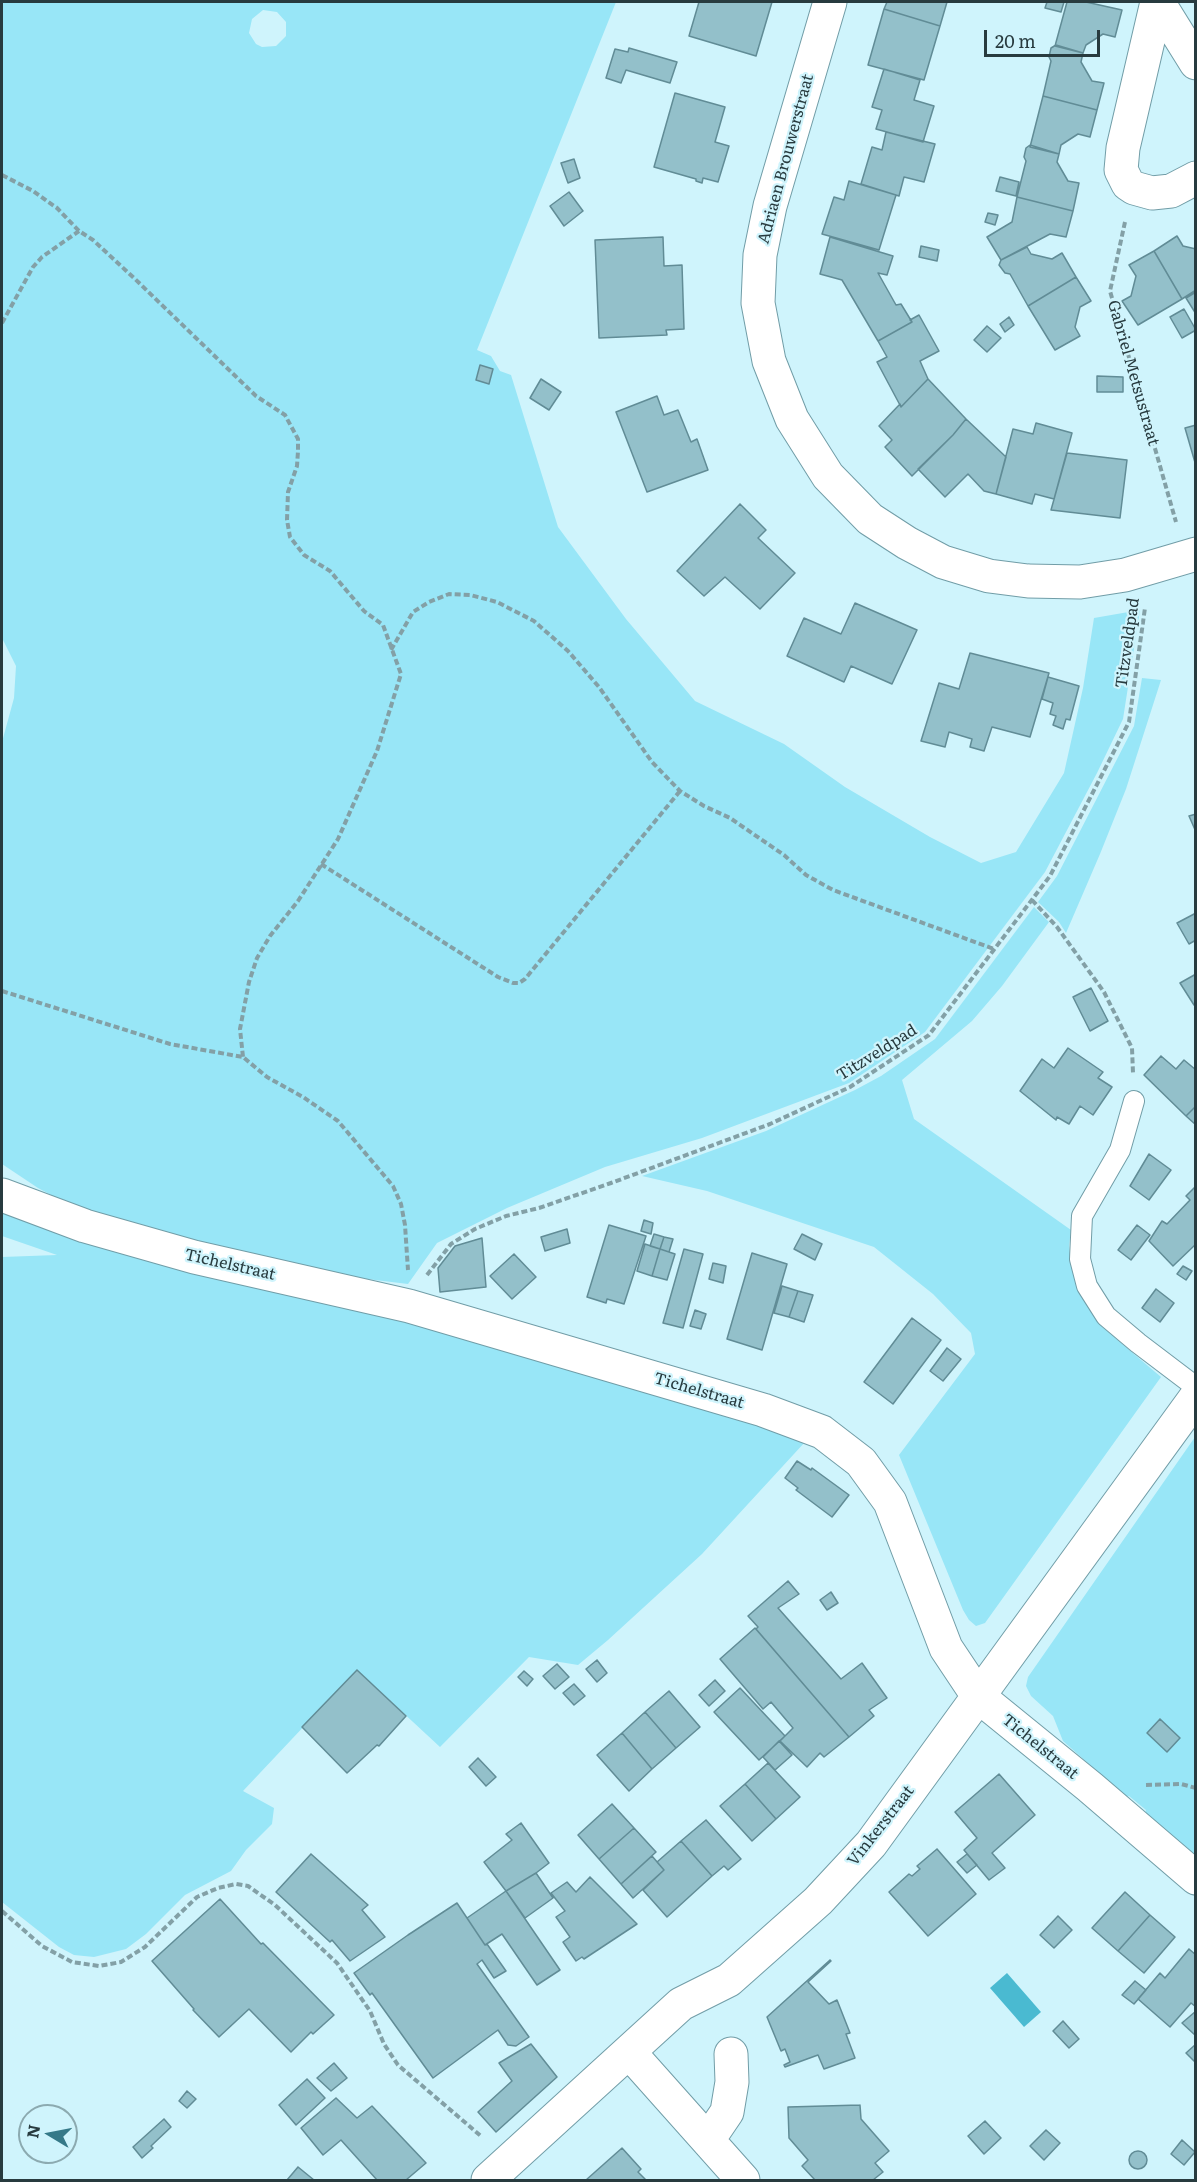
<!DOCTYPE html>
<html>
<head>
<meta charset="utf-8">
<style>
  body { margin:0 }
  #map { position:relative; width:1197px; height:2182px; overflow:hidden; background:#cff4fc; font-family:Literata,serif }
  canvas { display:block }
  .frame { position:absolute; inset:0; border:3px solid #283b3f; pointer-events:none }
  .north { position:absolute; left:18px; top:2104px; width:60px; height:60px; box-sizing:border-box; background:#cff4fc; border:2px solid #8caab0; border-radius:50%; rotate:280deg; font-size:16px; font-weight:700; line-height:24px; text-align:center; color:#283b3f }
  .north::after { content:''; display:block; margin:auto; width:21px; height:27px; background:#357988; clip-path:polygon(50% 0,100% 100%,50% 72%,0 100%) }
  .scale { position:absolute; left:984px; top:30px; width:116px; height:27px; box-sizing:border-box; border:3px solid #283b3f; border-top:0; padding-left:8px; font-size:18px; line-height:21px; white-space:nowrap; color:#283b3f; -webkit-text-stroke:4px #cff4fc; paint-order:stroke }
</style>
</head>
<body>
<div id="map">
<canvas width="1197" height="2182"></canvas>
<div class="frame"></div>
<div class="north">N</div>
<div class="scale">20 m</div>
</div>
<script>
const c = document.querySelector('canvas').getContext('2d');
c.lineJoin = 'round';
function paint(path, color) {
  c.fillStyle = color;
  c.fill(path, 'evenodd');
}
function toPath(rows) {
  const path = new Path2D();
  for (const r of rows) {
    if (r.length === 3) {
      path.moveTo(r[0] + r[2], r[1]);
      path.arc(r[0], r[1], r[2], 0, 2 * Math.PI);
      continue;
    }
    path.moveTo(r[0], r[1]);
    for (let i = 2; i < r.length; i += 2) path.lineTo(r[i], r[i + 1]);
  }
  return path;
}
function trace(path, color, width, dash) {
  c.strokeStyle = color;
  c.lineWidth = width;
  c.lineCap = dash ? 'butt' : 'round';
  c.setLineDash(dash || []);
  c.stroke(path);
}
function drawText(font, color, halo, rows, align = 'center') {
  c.font = font + ' Literata,serif';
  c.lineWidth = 4.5;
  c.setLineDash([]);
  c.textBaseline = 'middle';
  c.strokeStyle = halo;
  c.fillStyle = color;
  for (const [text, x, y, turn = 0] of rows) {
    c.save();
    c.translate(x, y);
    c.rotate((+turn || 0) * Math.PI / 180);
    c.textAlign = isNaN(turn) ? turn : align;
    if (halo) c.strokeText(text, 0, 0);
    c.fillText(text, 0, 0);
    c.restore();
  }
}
paint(toPath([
  [2,2,616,2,477,350,491,356,500,371,511,375,558,527,626,619,695,701,784,744,845,787,930,837,981,863,1016,852,1064,773,1083,688,1094,618,1140,610,1123,719,1097,773,1045,872,925,1032,849,1083,702,1138,605,1167,507,1208,437,1243,408,1284,285,1269,70,1205,38,1188,2,1164,2,742,14,698,16,666,2,638],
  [263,10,277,12,286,22,286,36,276,46,262,47,256,44,249,33,252,19],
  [1142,678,1161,680,1126,789,1100,854,1066,933,1059,922,1038,902,1057,876,1134,726],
  [1034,907,1049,922,1002,986,972,1021,902,1080,914,1119,1071,1230,1069,1246,1072,1268,1080,1292,1101,1326,1161,1377,985,1623,976,1626,969,1620,963,1610,899,1455,975,1354,971,1333,933,1294,874,1247,707,1191,642,1176,766,1131,855,1090,881,1076,935,1039],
  [2,1208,485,1341,761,1422,805,1442,702,1554,608,1640,578,1665,529,1657,440,1747,357,1670,243,1791,274,1808,272,1824,246,1850,231,1871,185,1895,146,1934,126,1949,94,1957,74,1955,59,1947,2,1902,2,1257,57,1255,2,1236],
  [1195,1437,1195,1858,1145,1813,1146,1810,1129,1796,1126,1797,1063,1741,1053,1716,1031,1696,1026,1686,1028,1677]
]), '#98e6f7');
paint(toPath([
  [1007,1973,1041,2012,1024,2027,990,1988]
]), '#4abad1');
const building = toPath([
  [699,2,772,2,756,56,689,36,699,2],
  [887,2,947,2,940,26,884,9,887,2],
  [1047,2,1064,2,1061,12,1045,8,1047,2],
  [1067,2,1086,2,1122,10,1115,37,1103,34,1086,45,1083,53,1055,46,1067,2],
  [884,9,940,26,924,80,868,65,884,9],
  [1056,45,1083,53,1081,62,1092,81,1104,83,1097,110,1043,96,1051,61,1049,57,1051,48,1056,45],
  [629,48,677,62,670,83,626,70,621,83,606,78,615,49,628,52,629,48],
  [884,69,920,80,914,100,934,106,923,142,876,129,882,110,872,107,884,69],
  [675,93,725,107,715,142,729,146,718,182,703,178,702,183,696,181,696,179,654,167,675,93],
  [1043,96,1097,110,1090,137,1078,134,1061,145,1059,154,1030,147,1043,96],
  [886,132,935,144,924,182,904,177,899,196,861,184,872,147,882,150,886,132],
  [1030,145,1059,154,1057,162,1068,181,1079,183,1073,211,1017,197,1026,161,1024,157,1026,148,1030,145],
  [574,159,580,178,568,183,561,163,574,159],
  [1000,177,1019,182,1016,196,996,191,1000,177],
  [849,181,896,195,879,250,822,234,834,197,844,200,849,181],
  [569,192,583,211,564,226,550,206,569,192],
  [1017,197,1073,211,1066,237,1050,234,1001,260,987,237,1012,222,1017,197],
  [988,213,998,215,995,225,985,222,988,213],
  [1177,236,1183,246,1196,249,1196,290,1182,299,1154,251,1177,236],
  [663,237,664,266,682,265,684,329,666,330,667,335,599,338,595,240,663,237],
  [830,237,893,256,887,275,878,273,896,305,901,304,912,322,878,341,842,280,820,274,830,237],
  [921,246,939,250,937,261,919,257,921,246],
  [1027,247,1031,254,1052,259,1062,253,1076,277,1028,306,1010,274,1005,273,999,265,1001,260,1027,247],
  [1154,251,1182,299,1138,325,1122,301,1131,296,1136,276,1129,265,1154,251],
  [1076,277,1091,301,1080,307,1075,327,1080,336,1055,350,1028,306,1076,277],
  [1196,292,1196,314,1186,298,1196,292],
  [1184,309,1196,330,1182,338,1170,317,1184,309],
  [919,315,939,351,920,361,928,379,901,407,877,362,887,357,878,341,912,322,910,320,919,315],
  [1009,317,1014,325,1005,332,1000,324,1009,317],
  [987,326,1001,338,987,352,974,340,987,326],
  [480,365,493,369,489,384,476,380,480,365],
  [1097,376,1123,377,1123,392,1097,392,1097,376],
  [541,379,561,392,549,410,530,398,541,379],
  [928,379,966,419,953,435,912,476,885,447,892,440,879,426,900,404,901,407,928,379],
  [657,396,664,415,678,410,691,442,697,439,708,470,647,492,616,412,657,396],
  [966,419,1006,457,996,494,984,491,968,474,945,497,918,469,953,435,966,419],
  [1036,423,1072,433,1054,499,1035,494,1032,504,996,494,1013,429,1033,434,1036,423],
  [1196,425,1196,466,1185,428,1196,425],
  [1067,453,1127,460,1120,518,1051,510,1067,453],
  [740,504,766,530,758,538,795,573,760,609,725,577,704,596,677,571,740,504],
  [855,603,917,630,892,684,851,666,844,682,787,656,804,618,841,634,855,603],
  [970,653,1049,673,1030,737,992,727,984,751,970,747,972,739,949,732,945,747,921,741,939,683,959,689,970,653],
  [1048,677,1079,686,1070,720,1066,719,1063,729,1053,725,1056,716,1050,714,1053,703,1042,699,1048,677],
  [1196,814,1196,832,1189,816,1196,814],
  [1196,913,1196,940,1189,944,1177,923,1196,913],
  [1196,974,1196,1004,1194,1005,1180,983,1196,974],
  [1091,988,1108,1021,1090,1031,1073,997,1091,988],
  [1068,1048,1103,1072,1098,1078,1112,1087,1093,1115,1080,1106,1069,1124,1057,1117,1056,1120,1020,1091,1042,1059,1054,1068,1068,1048],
  [1161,1056,1176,1069,1184,1060,1196,1070,1196,1106,1186,1116,1144,1075,1161,1056],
  [1196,1106,1196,1125,1186,1116,1196,1106],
  [1149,1154,1171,1170,1149,1200,1130,1186,1149,1154],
  [1196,1186,1196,1244,1173,1266,1149,1241,1162,1221,1167,1224,1190,1200,1186,1196,1196,1186],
  [644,1220,653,1223,651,1234,641,1231,644,1220],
  [609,1225,646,1236,624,1304,607,1299,606,1303,587,1297,609,1225],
  [1137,1225,1150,1235,1131,1260,1118,1250,1137,1225],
  [567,1229,570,1243,545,1251,541,1237,567,1229],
  [654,1234,664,1237,660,1249,650,1246,654,1234],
  [802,1234,822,1244,815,1260,794,1249,802,1234],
  [664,1237,673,1239,669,1252,660,1249,664,1237],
  [482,1238,486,1287,440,1292,438,1268,455,1246,482,1238],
  [645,1244,660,1249,652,1276,637,1271,645,1244],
  [660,1249,675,1254,667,1280,652,1276,660,1249],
  [684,1249,703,1254,683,1328,663,1323,684,1249],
  [752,1253,787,1264,762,1350,727,1339,752,1253],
  [514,1254,536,1277,512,1299,490,1276,514,1254],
  [713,1263,726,1266,723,1283,709,1279,713,1263],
  [1183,1266,1192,1271,1186,1280,1177,1274,1183,1266],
  [782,1286,798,1291,789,1317,774,1313,782,1286],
  [1156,1289,1174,1303,1160,1322,1142,1308,1156,1289],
  [798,1291,813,1295,804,1322,789,1317,798,1291],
  [695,1310,706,1314,701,1329,690,1326,695,1310],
  [912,1318,941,1340,893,1404,864,1382,912,1318],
  [947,1348,961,1359,943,1381,930,1371,947,1348],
  [797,1461,811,1470,812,1468,849,1495,832,1517,796,1490,798,1488,785,1478,797,1461],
  [788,1581,799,1594,778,1608,841,1679,862,1663,887,1698,869,1710,874,1716,849,1737,756,1629,758,1627,748,1616,788,1581],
  [831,1592,838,1603,827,1610,820,1600,831,1592],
  [755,1628,849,1737,824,1757,820,1753,807,1767,780,1741,793,1728,771,1702,763,1709,720,1659,755,1628],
  [597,1660,607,1673,597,1682,586,1669,597,1660],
  [557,1664,569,1677,555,1689,543,1676,557,1664],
  [357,1670,406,1716,379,1746,377,1745,347,1773,302,1727,357,1670],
  [524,1671,533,1679,527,1686,518,1677,524,1671],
  [715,1680,725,1691,709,1706,699,1695,715,1680],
  [574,1684,585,1696,574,1705,563,1693,574,1684],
  [740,1688,785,1736,759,1760,714,1712,740,1688],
  [669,1691,700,1727,676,1748,645,1712,669,1691],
  [645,1712,676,1748,652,1769,622,1733,645,1712],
  [1160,1719,1180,1738,1167,1752,1147,1733,1160,1719],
  [622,1733,652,1769,629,1791,597,1755,622,1733],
  [779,1741,792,1755,775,1770,763,1757,779,1741],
  [478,1758,496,1777,486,1786,469,1767,478,1758],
  [768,1763,800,1797,776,1819,745,1784,768,1763],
  [999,1774,1035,1815,992,1853,1005,1868,989,1880,964,1850,977,1838,955,1812,999,1774],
  [745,1784,776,1819,752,1841,720,1806,745,1784],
  [612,1804,634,1828,599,1859,578,1835,612,1804],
  [706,1820,741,1859,728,1870,724,1866,712,1876,681,1841,706,1820],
  [521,1823,549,1863,536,1873,506,1891,484,1862,512,1840,506,1834,521,1823],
  [634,1828,656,1852,621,1884,599,1859,634,1828],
  [681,1841,712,1876,667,1917,643,1890,664,1870,657,1862,681,1841],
  [937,1849,976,1894,928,1936,889,1892,909,1874,912,1876,920,1869,917,1866,937,1849],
  [311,1854,368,1905,362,1910,385,1937,350,1961,332,1940,330,1942,276,1892,311,1854],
  [967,1854,977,1865,967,1873,957,1862,967,1854],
  [652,1856,664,1870,633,1898,621,1884,652,1856],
  [536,1873,553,1898,525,1918,506,1891,536,1873],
  [590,1877,637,1924,584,1959,582,1957,576,1961,563,1942,570,1937,556,1917,565,1911,551,1893,567,1882,576,1892,590,1877],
  [506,1891,560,1970,537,1985,502,1934,485,1945,467,1918,506,1891],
  [1125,1892,1150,1915,1118,1951,1092,1928,1125,1892],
  [220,1899,261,1944,263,1943,334,2015,313,2034,311,2032,291,2052,249,2009,219,2037,193,2010,194,2009,152,1961,220,1899],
  [457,1903,485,1945,487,1944,506,1971,494,1978,482,1960,477,1964,529,2037,516,2046,508,2045,498,2030,433,2078,372,1993,370,1995,354,1973,408,1935,457,1903],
  [1150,1915,1175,1937,1144,1973,1118,1951,1150,1915],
  [1058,1916,1072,1930,1054,1948,1040,1935,1058,1916],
  [1189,1949,1196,1955,1196,2007,1191,2003,1170,2027,1138,1999,1160,1973,1165,1978,1189,1949],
  [830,1960,831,1961,808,1982,829,2004,837,2000,850,2033,846,2034,855,2058,824,2069,818,2055,785,2067,784,2065,790,2062,785,2049,781,2051,767,2017,830,1960],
  [1135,1981,1146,1990,1134,2004,1122,1995,1135,1981],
  [1196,2011,1196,2036,1182,2023,1196,2011],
  [1063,2021,1079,2039,1069,2048,1053,2031,1063,2021],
  [531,2044,557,2077,496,2132,478,2112,512,2081,499,2063,531,2044],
  [1196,2044,1196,2063,1186,2053,1196,2044],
  [334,2063,347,2078,331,2091,317,2078,334,2063],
  [307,2079,325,2098,296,2125,279,2105,307,2079],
  [187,2091,196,2099,187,2108,179,2101,187,2091],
  [336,2098,357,2118,372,2106,426,2163,406,2180,377,2180,341,2140,323,2155,301,2128,336,2098],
  [860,2105,861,2119,889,2151,875,2163,883,2172,873,2180,815,2180,802,2166,808,2160,789,2138,788,2107,860,2105],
  [164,2119,171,2127,151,2146,153,2148,142,2158,133,2147,164,2119],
  [985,2121,1001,2138,984,2154,968,2136,985,2121],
  [1046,2130,1060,2143,1044,2160,1030,2146,1046,2130],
  [1182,2140,1195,2152,1184,2165,1171,2154,1182,2140],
  [622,2148,641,2169,638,2172,646,2180,586,2180,622,2148],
  [1138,2160,9],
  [298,2167,314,2180,287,2180,298,2167]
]);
paint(building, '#93c0ca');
trace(building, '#618c96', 1.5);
const lane = toPath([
  [1134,1101,1120,1150,1082,1216,1080,1259,1087,1286,1106,1316,1138,1343,1196,1387]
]);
const street = toPath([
  [830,2,770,206,760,255,758,303,769,361,792,419,828,476,870,519,907,543,943,562,989,576,1028,581,1080,582,1125,575,1196,554],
  [1157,2,1123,148,1121,170,1128,184,1134,188,1152,193,1171,191,1196,178],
  [1158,2,1196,63],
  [2,1195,85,1226,194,1257,409,1306,763,1410,822,1432,861,1462,890,1502,946,1648,978,1696,1090,1787,1196,1878],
  [629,2052,743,2180],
  [708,2140,727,2112,732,2082,731,2054],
  [488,2180,681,2004,729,1980,818,1901,871,1844,1196,1397]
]);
trace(lane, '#719da7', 22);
trace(street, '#719da7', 35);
trace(toPath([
  [2,175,33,191,57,208,79,231,93,240,135,279,256,396,285,415,298,439,298,451,297,466,288,492,287,520,290,537,304,555,330,571,364,611,383,625,401,674,377,751,338,839,298,901,270,936,257,958,249,982,240,1029,243,1057],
  [1125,222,1110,291,1176,522],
  [2,323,33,267,42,257,79,231],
  [391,650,413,612,429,602,449,594,470,595,497,602,534,621,568,651,599,687,652,762,680,791,704,806,730,818,784,855,806,875,833,890,994,949],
  [321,864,498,977,513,983,519,983,525,979,680,791],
  [1032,900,1057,927,1104,992,1132,1048,1133,1073],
  [2,991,170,1044,243,1057,267,1077,303,1097,338,1121,393,1186,401,1204,405,1225,408,1270],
  [427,1275,451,1244,475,1229,506,1216,539,1208,611,1183,770,1124,850,1087,929,1035,1050,876,1129,722,1145,608],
  [1146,1785,1181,1784,1196,1788],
  [2,1911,42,1946,72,1962,99,1966,121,1962,145,1947,197,1897,218,1888,236,1884,248,1886,275,1905,337,1963,370,2011,384,2044,398,2065,482,2137]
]), '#83a0a6', 4, [6, 3]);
trace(lane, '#fff', 20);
trace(street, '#fff', 33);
drawText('16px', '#283b3f', '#cff4fc', [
  ["Adriaen Brouwerstraat",786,159,-75],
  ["Gabriel Metsustraat",1133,373,74],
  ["Titzveldpad",1128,643,-82],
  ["Titzveldpad",877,1053,-32],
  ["Tichelstraat",230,1265,13],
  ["Tichelstraat",699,1391,16],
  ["Tichelstraat",1040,1747,39],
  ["Vinkerstraat",881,1826,-52]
]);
</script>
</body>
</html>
